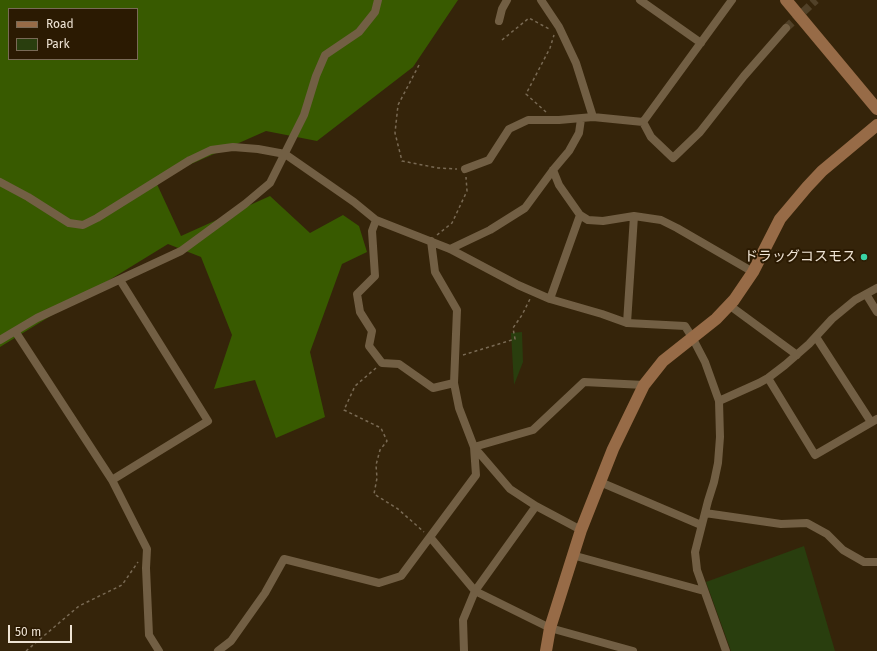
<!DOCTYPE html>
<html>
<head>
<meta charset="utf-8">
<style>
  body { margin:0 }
  #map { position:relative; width:877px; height:651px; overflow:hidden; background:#35240a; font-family:"Fira Sans",sans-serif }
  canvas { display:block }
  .legend { position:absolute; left:8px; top:8px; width:130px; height:52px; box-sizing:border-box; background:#2b1a02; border:1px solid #796a56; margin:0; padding:5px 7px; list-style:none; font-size:12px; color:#eee3d4 }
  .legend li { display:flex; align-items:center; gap:8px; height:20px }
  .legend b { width:20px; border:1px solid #796a56 }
  .scale { position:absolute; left:8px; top:625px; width:64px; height:18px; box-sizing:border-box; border:2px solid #eee3d4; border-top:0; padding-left:5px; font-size:12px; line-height:14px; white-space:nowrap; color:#eee3d4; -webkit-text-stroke:3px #2b1a02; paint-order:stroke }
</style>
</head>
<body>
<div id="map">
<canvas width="877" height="651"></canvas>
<ul class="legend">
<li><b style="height:5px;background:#976b47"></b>Road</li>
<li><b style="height:11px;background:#293e0e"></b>Park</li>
</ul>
<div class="scale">50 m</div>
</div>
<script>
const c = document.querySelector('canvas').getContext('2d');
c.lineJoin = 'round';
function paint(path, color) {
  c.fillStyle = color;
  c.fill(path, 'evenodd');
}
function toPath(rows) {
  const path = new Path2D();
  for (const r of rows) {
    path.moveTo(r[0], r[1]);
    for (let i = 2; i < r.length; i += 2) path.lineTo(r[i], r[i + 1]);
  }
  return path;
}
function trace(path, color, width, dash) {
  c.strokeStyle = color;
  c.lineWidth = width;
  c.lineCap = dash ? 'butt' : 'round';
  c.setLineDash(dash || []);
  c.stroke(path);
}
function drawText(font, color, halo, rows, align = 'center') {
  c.font = font + ' "Fira Sans","Noto Sans JP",sans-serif';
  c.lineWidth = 4;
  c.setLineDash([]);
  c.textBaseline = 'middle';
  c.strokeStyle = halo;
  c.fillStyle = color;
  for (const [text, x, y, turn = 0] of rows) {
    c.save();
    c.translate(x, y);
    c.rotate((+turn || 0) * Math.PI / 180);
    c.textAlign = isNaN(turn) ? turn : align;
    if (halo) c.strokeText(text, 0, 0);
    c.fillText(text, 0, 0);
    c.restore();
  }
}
paint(toPath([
  [522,332,523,362,514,385,511,333],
  [804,546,835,651,731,651,706,582]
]), '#293e0e');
paint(toPath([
  [0,0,458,0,413,67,317,141,266,131,155,180,181,236,270,196,310,233,343,215,359,226,367,252,342,264,310,352,325,417,276,438,255,380,214,389,232,335,201,257,168,244,0,347],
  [9,9,137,9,137,59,9,59]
]), '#385a00');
trace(toPath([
  [786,28,816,0]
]), '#514128', 8, [8, 4]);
trace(toPath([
  [502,40,529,18,551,30],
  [419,65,398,105,395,133,402,161,438,168,457,169],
  [546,112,526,94,550,48,554,35],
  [437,235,452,223,467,191,466,177],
  [463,355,515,339,513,328,522,315,530,299],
  [376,368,355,386,344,410,381,428,387,441,380,450,376,465,377,478,374,494,398,509,424,532],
  [26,651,79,606,122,585,138,562]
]), '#796a54', 1.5, [3, 3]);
trace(toPath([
  [541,0,559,27,576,63,593,117],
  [640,0,701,43],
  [499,21,502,9,507,0],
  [643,122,651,137,673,158,700,132,744,76,786,28],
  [643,122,732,0],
  [465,169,489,160,509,129,528,120,559,120,593,117,643,122],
  [553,170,559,185,580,215,588,220,603,221,634,216,661,220,677,228,753,272],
  [0,182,28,197,69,223,83,225,97,218,190,160,211,150,233,147,258,149,285,154,354,202,376,220,450,249,518,285,550,299,602,314,627,323,685,326,692,337,705,362,719,401,720,437,718,463,714,482,708,501,695,552,697,570,726,651],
  [376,220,372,231,375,276,357,294,360,312,372,331,369,346,382,363,399,364,433,388,454,383],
  [450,249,490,230,525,208,553,170,569,151,579,133,581,119],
  [866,294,877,312],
  [550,299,580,215],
  [729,305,797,355],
  [627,323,634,216],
  [15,331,112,480,147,549,146,568,149,635,159,651],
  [816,337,871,422],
  [0,340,37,318,181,251,245,204,270,183,304,115,316,76,325,55,359,32,375,12,378,0],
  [768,378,815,455,877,419],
  [719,401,759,383,768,378,785,365,809,344,832,319,855,300,877,288],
  [474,447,533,430,584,382,644,385],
  [474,447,510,489,536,506],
  [112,480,208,421,120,280],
  [600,482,701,525],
  [705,513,781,524,807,523,827,534,843,550,864,562,877,562],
  [430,537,475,591,550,628,633,651],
  [572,555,704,591],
  [218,651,231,641,265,593,284,559,379,583,401,576,476,475,474,447,459,408,454,383,457,310,435,272,431,241],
  [464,651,463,620,475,591,536,506,581,530]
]), '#725f44', 8);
trace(toPath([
  [786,0,877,109],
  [546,651,550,628,581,530,613,449,644,385,663,361,716,319,734,300,753,272,780,219,807,187,822,171,877,125]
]), '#976b47', 12);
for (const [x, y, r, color] of [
  [864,257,4,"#39d4a5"]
]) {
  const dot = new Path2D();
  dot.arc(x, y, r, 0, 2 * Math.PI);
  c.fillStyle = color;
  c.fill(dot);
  trace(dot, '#2b1a02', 1.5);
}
drawText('14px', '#eee3d4', '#2b1a02', [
  ["ドラッグコスモス",856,257]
], 'right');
</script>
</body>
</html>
